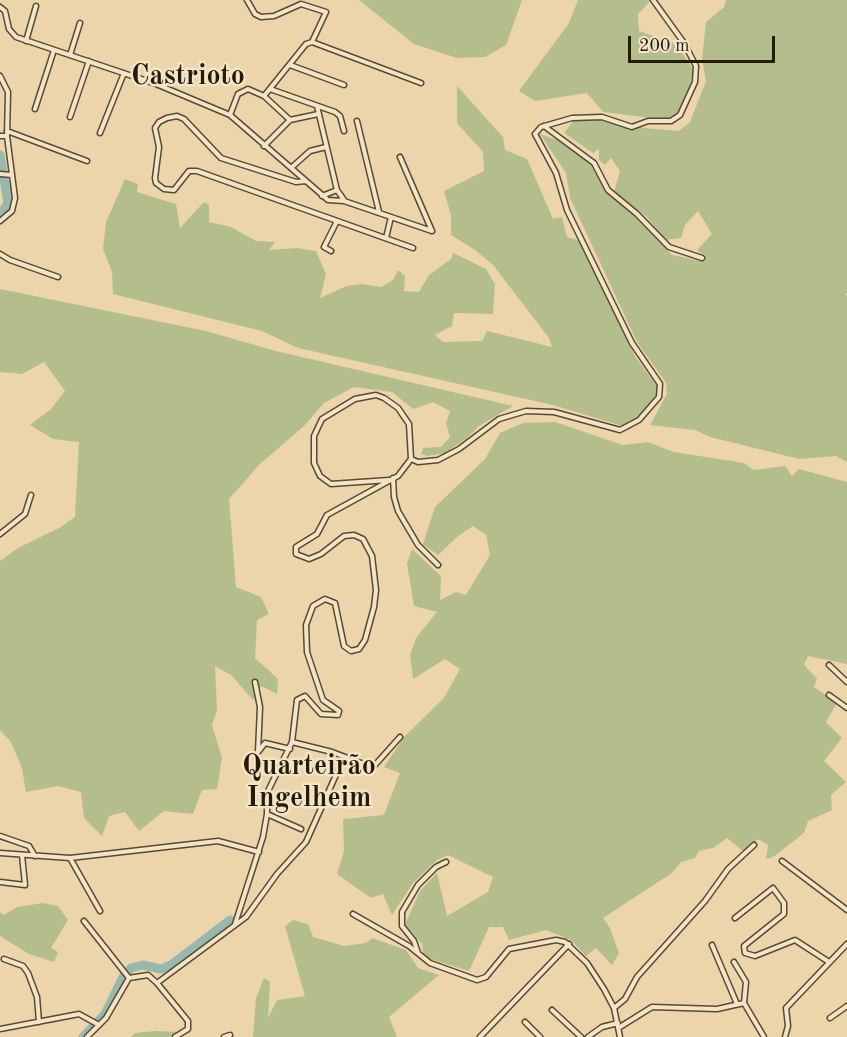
<!DOCTYPE html>
<html>
<head>
<meta charset="utf-8">
<style>
  body { margin:0 }
  #map { position:relative; width:847px; height:1037px; overflow:hidden; background:#ecd5aa; font-family:"Old Standard TT",serif }
  canvas { display:block }
  .scale { position:absolute; left:628px; top:36px; width:147px; height:27px; box-sizing:border-box; border:3px solid #261a09; border-top:0; padding-left:8px; font-size:18px; line-height:21px; white-space:nowrap; color:#261a09; -webkit-text-stroke:4px #f3e4c8; paint-order:stroke }
</style>
</head>
<body>
<div id="map">
<canvas width="847" height="1037"></canvas>
<div class="scale">200 m</div>
</div>
<script>
const c = document.querySelector('canvas').getContext('2d');
c.lineJoin = 'round';
function paint(path, color) {
  c.fillStyle = color;
  c.fill(path, 'evenodd');
}
function toPath(rows) {
  const path = new Path2D();
  for (const r of rows) {
    path.moveTo(r[0], r[1]);
    for (let i = 2; i < r.length; i += 2) path.lineTo(r[i], r[i + 1]);
  }
  return path;
}
function trace(path, color, width, dash) {
  c.strokeStyle = color;
  c.lineWidth = width;
  c.lineCap = dash ? 'butt' : 'round';
  c.setLineDash(dash || []);
  c.stroke(path);
}
function drawText(font, color, halo, rows, align = 'center') {
  c.font = font + ' "Old Standard TT",serif';
  c.lineWidth = 5;
  c.setLineDash([]);
  c.textBaseline = 'middle';
  c.strokeStyle = halo;
  c.fillStyle = color;
  for (const [text, x, y, turn = 0] of rows) {
    c.save();
    c.translate(x, y);
    c.rotate((+turn || 0) * Math.PI / 180);
    c.textAlign = isNaN(turn) ? turn : align;
    if (halo) c.strokeText(text, 0, 0);
    c.fillText(text, 0, 0);
    c.restore();
  }
}
paint(toPath([
  [359,0,522,0,506,45,485,57,457,58,414,44],
  [578,0,651,0,638,14,639,31,676,44,693,69,691,84,679,111,672,118,659,119,603,112,587,93,535,101,519,91,569,23],
  [726,0,847,0,847,293,845,294,847,296,847,462,836,456,799,459,710,437,695,430,650,425,667,394,666,383,637,342,570,198,566,173,540,134,560,141,595,163,606,192,633,215,672,255,701,261,706,257,697,250,712,234,698,211,685,225,681,238,665,240,647,217,614,192,620,171,611,158,605,165,599,160,599,149,593,153,564,133,574,120,593,118,644,128,679,131,690,122,706,81,702,59,706,22,724,7],
  [457,86,503,137,505,150,527,159,553,219,562,217,567,237,580,241,636,358,660,390,659,396,626,427,553,405,298,348,262,331,113,294,112,272,103,249,106,222,125,179,138,184,137,192,176,204,180,228,204,202,209,205,209,222,231,227,256,241,275,242,269,250,297,248,316,251,326,274,320,298,347,286,361,284,381,287,393,280,398,270,405,276,404,291,419,292,429,275,451,259,453,253,486,269,495,284,493,314,454,313,452,326,435,335,443,342,482,341,487,331,552,347,549,338,493,265,475,250,451,235,451,215,444,191,484,171,483,152,457,123],
  [0,289,206,331,276,351,513,406,479,426,467,438,445,453,428,456,421,454,423,448,441,447,450,437,446,423,450,411,433,402,413,409,392,392,354,387,324,403,304,426,260,464,229,499,236,587,261,597,269,614,257,620,255,658,278,679,277,694,261,686,253,700,231,675,215,666,217,710,212,725,222,758,217,789,202,790,193,814,164,811,139,831,125,812,109,816,102,836,84,818,81,792,58,786,26,792,22,768,11,742,0,730,0,561,18,548,59,528,75,517,79,442,53,439,30,425,51,409,65,391,44,362,22,374,0,372],
  [555,422,623,445,648,442,674,452,744,463,753,470,785,466,792,476,799,469,847,482,847,664,808,656,804,665,817,679,814,687,837,703,826,722,842,738,824,761,846,782,831,795,832,810,808,821,804,833,773,857,766,859,768,845,758,839,743,851,727,838,713,848,699,851,695,858,681,862,672,873,603,918,610,928,619,953,612,965,596,948,586,956,571,940,546,930,509,940,503,927,489,927,469,971,424,957,422,944,405,924,420,891,437,873,447,916,488,892,493,877,448,855,437,860,413,883,392,915,383,894,371,898,337,874,344,851,343,819,384,815,400,773,384,767,404,737,444,698,460,669,445,659,413,679,410,655,416,638,437,612,414,606,407,564,412,549,441,576,440,600,456,592,466,595,490,555,486,535,473,526,457,537,438,555,423,544,435,507,485,459,500,433,523,423],
  [43,903,58,906,68,920,51,948,58,952,54,962,29,954,0,936,0,912,4,915,17,907],
  [293,920,308,924,313,937,344,946,366,943,372,938,406,950,418,968,439,975,389,1017,397,1037,253,1037,256,998,264,978,270,982,268,1018,277,1000,305,996,285,926],
  [156,1031,177,1032,170,1037,131,1037,135,1033]
]), '#b3be8c');
trace(toPath([
  [0,155,8,203,0,215],
  [83,1037,105,1014,123,977,131,968,143,965,161,969,171,965,230,920]
]), '#99b8ad', 9);
const street = toPath([
  [247,0,255,14,261,17,274,16,301,4,326,12,312,42],
  [0,7,5,11,9,29,16,37,156,84,230,115,328,200,344,201,432,231],
  [26,41,36,6],
  [312,42,421,83],
  [70,55,80,23],
  [290,65,344,85],
  [0,76,8,92,7,136,15,198,12,211,0,221],
  [270,89,335,112,340,116,344,131],
  [264,96,306,44,312,42],
  [317,106,337,190,344,200],
  [35,109,54,50],
  [230,115,238,94,248,89,264,96,290,120],
  [70,117,89,61],
  [357,121,379,212],
  [544,126,594,163,608,190,637,214,669,247,702,258],
  [7,131,87,161],
  [100,133,124,73],
  [0,136,7,136],
  [264,146,290,120,318,114],
  [400,157,432,231],
  [291,168,310,151,326,147],
  [0,174,12,175],
  [306,181,296,182,221,158,184,119,177,116,167,118,159,122,155,128,159,147,155,178,156,183,164,189,174,190,189,171,197,171,413,248],
  [322,196,337,190],
  [386,238,391,217],
  [331,251,324,247,337,221],
  [0,254,10,260,58,277],
  [411,459,418,462,438,460,459,449,499,419,526,411,554,412,620,430,639,420,659,397,660,384,632,343,567,210,556,173,535,134,541,127,572,118,602,117,632,127,648,121,671,121,680,115,695,82,696,66,684,43,653,0],
  [393,478,394,497,398,511,418,545,438,565],
  [0,534,25,514,31,495],
  [829,665,847,682],
  [255,682,260,707,258,752,265,743,290,749],
  [829,695,847,708],
  [292,742,332,752,369,766,375,765,400,737],
  [267,814,301,829],
  [0,836,29,846,35,856],
  [0,853,70,858,218,841,259,852],
  [70,858,100,911],
  [782,861,847,910],
  [0,882,25,885,22,855],
  [353,914,409,946,430,963,477,980,486,977,509,949,556,940,565,942,587,963,604,989,614,1008,620,1037],
  [735,918,773,888,784,903,784,914,744,946,745,953,755,956,795,940,829,962],
  [84,921,129,978],
  [235,924,263,837,267,814,267,793,292,742,297,700,305,696,321,714,338,715,339,711,323,700,307,652,306,625,313,606,325,599,335,603,344,646,351,651,359,649,365,640,374,607,376,590,372,556,363,539,354,535,344,536,321,554,309,559,296,554,296,547,317,534,327,515,398,476,411,459,409,424,398,408,384,398,376,395,355,399,322,419,314,436,314,463,320,476,331,484,389,480],
  [712,945,737,1004],
  [418,953,414,941,402,926,402,912,418,885,436,867,446,862],
  [4,959,23,966,28,973,37,997,39,1022],
  [734,962,746,982,744,1003],
  [157,983,188,1021,188,1029,175,1037],
  [614,1008,625,999,637,977,705,901,728,869,754,845],
  [552,1010,581,1037],
  [830,1018,847,1006],
  [525,1022,540,1037],
  [620,1027,652,1007,717,1009,744,1003,764,1037],
  [0,1029,79,1014,99,1025],
  [87,1037,106,1018,129,978,148,975,157,983,246,917,277,874,306,842,344,757],
  [224,1037,230,1035],
  [480,1037,569,944],
  [588,1037,602,1027,618,1023],
  [785,1037,788,1026,786,1008,847,944]
]);
trace(street, '#584931', 7);
trace(street, '#f3e4c8', 4);
drawText('bold 28px', '#261a09', '#f3e4c8', [
  ["Castrioto",188,77],
  ["Quarteirão",309,767],
  ["Ingelheim",309,799]
]);
</script>
</body>
</html>
